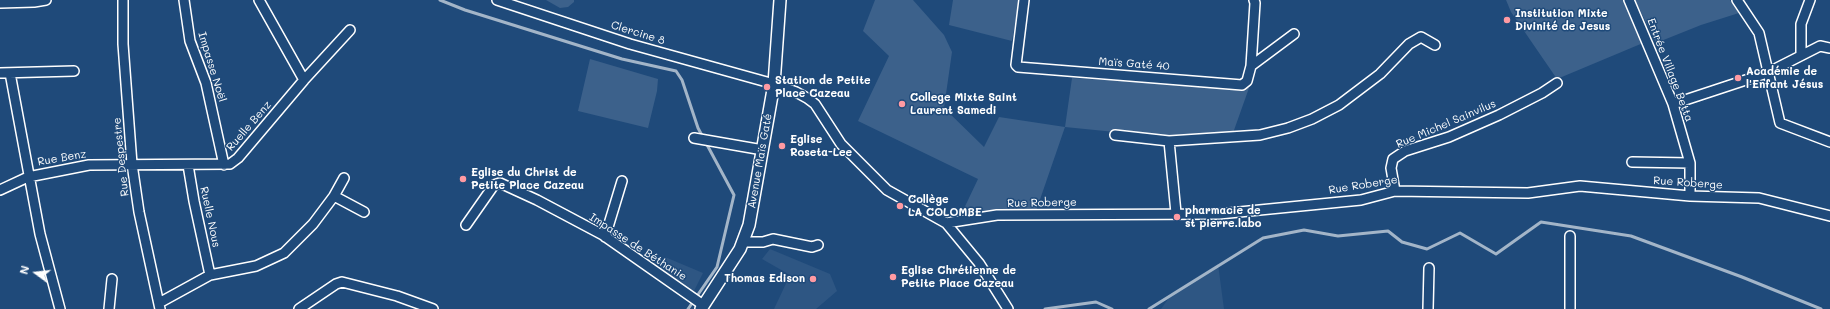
<!DOCTYPE html>
<html>
<head>
<meta charset="utf-8">
<style>
  body { margin:0 }
  #map { position:relative; width:1830px; height:309px; overflow:hidden; background:#1f4a7a; font-family:Mali,sans-serif }
  canvas { display:block }
  .north { position:absolute; left:16px; top:253px; width:40px; height:40px; -webkit-text-stroke:3px #1f4a7a; paint-order:stroke; rotate:285deg; font-size:11px; font-weight:700; line-height:16px; text-align:center; color:#fff }
  .north::after { content:''; display:block; margin:auto; width:14px; height:18px; background:#fff; clip-path:polygon(50% 0,100% 100%,50% 72%,0 100%) }
</style>
</head>
<body>
<div id="map">
<canvas width="1830" height="309"></canvas>
<div class="north">N</div>
</div>
<script>
const c = document.querySelector('canvas').getContext('2d');
c.lineJoin = 'round';
function paint(path, color) {
  c.fillStyle = color;
  c.fill(path, 'evenodd');
}
function toPath(rows) {
  const path = new Path2D();
  for (const r of rows) {
    path.moveTo(r[0], r[1]);
    for (let i = 2; i < r.length; i += 2) path.lineTo(r[i], r[i + 1]);
  }
  return path;
}
function trace(path, color, width, dash) {
  c.strokeStyle = color;
  c.lineWidth = width;
  c.lineCap = dash ? 'butt' : 'round';
  c.setLineDash(dash || []);
  c.stroke(path);
}
function drawText(font, color, halo, rows, align = 'center') {
  c.font = font + ' Mali,sans-serif';
  c.lineWidth = 3;
  c.setLineDash([]);
  c.textBaseline = 'middle';
  c.strokeStyle = halo;
  c.fillStyle = color;
  for (const [text, x, y, turn = 0] of rows) {
    c.save();
    c.translate(x, y);
    c.rotate((+turn || 0) * Math.PI / 180);
    c.textAlign = isNaN(turn) ? turn : align;
    if (halo) c.strokeText(text, 0, 0);
    c.fillText(text, 0, 0);
    c.restore();
  }
}
paint(toPath([
  [770,249,830,274,837,291,816,309,774,309,790,275,762,259],
  [665,257,703,273,694,291,682,286,683,283,658,272],
  [1218,264,1224,309,1161,309,1173,292]
]), '#2e5683');
paint(toPath([
  [546,0,574,0,574,2,568,7,560,8],
  [875,0,913,0,944,35,952,52,944,108,984,147,999,117,1065,127,1072,78,1249,88,1233,133,1165,137,1065,127,1035,214,959,219,978,179,858,121,889,56,863,31],
  [953,0,1019,0,1012,41,949,25],
  [1506,0,1625,0,1643,43,1557,79,1511,12],
  [1635,0,1730,0,1739,13,1701,25,1656,43],
  [590,59,658,79,657,91,648,128,578,111]
]), '#3c618b');
trace(toPath([
  [440,0,465,10,622,59,676,71,682,80,698,128,734,195,717,267,688,309],
  [1045,309,1096,302,1112,309],
  [1149,309,1263,238,1304,230,1338,236,1388,231,1402,242,1427,249,1460,233,1496,254,1541,222,1631,236,1742,277,1821,309]
]), '#a3b5c8', 3);
const minor = toPath([
  [123,0,123,44,132,164,139,212,160,309],
  [184,0,190,41,206,83,224,165],
  [259,0,304,80],
  [497,0,630,44,774,84,796,92,807,98,815,104,841,144,887,190,946,223,979,263,1008,309],
  [1024,0,1016,65,1018,67,1242,85,1247,81,1251,66,1294,34],
  [1629,0,1673,104,1690,163,1690,196],
  [1737,0,1759,33,1780,123,1830,142],
  [0,3,34,2,46,0],
  [1801,55,1801,24,1810,0],
  [1251,66,1255,3,1254,0],
  [0,73,74,71],
  [10,73,40,234,60,309],
  [1673,104,1767,73,1820,46,1830,48],
  [1115,135,1169,141,1176,213],
  [694,138,763,150],
  [1169,141,1260,135,1288,128,1312,119,1339,105,1380,74,1409,44,1421,37,1435,45],
  [1632,162,1690,163],
  [188,165,194,201,210,275],
  [0,190,28,177,89,165,230,164,238,158,304,80,350,30],
  [1395,191,1391,168,1393,159,1405,151,1449,137,1499,115,1542,93,1557,83],
  [334,196,364,212],
  [946,223,997,215,1219,214,1361,200,1395,191,1528,193,1580,186,1690,196,1759,198,1830,216],
  [466,225,494,185,500,183,537,200,603,235,703,305],
  [1570,236,1570,309],
  [605,237,622,181],
  [742,242,763,242,773,239,812,247,818,245],
  [159,303,210,275,256,266,284,253,313,224,334,196,344,178],
  [109,309,112,279],
  [299,309,336,284,342,282,397,296,433,309],
  [1428,309,1429,268]
]);
const tertiary = toPath([
  [701,309,740,249,749,225,774,84,780,0]
]);
trace(minor, '#fff', 12);
trace(tertiary, '#fff', 14);
trace(minor, '#1f4a7a', 9);
trace(tertiary, '#1f4a7a', 11);
for (const [x, y, r, color] of [
  [1507,20,4,"#ff9aa2"],
  [1738,78,4,"#ff9aa2"],
  [767,87,4,"#ff9aa2"],
  [902,104,4,"#ff9aa2"],
  [782,146,4,"#ff9aa2"],
  [463,179,4,"#ff9aa2"],
  [900,206,4,"#ff9aa2"],
  [1177,217,4,"#ff9aa2"],
  [893,277,4,"#ff9aa2"],
  [813,279,4,"#ff9aa2"]
]) {
  const dot = new Path2D();
  dot.arc(x, y, r, 0, 2 * Math.PI);
  c.fillStyle = color;
  c.fill(dot);
  trace(dot, '#1f4a7a', 1.5);
}
drawText('bold 11px', '#fff', '#1f4a7a', [
  ["Institution Mixte",1515,14],
  ["Divinité de Jesus",1515,27],
  ["Académie de",1746,72],
  ["l'Enfant Jésus",1746,85],
  ["Station de Petite",775,81],
  ["Place Cazeau",775,94],
  ["College Mixte Saint",910,98],
  ["Laurent Samedi",910,111],
  ["Eglise",790,140],
  ["Roseta-Lee",790,153],
  ["Eglise du Christ de",471,173],
  ["Petite Place Cazeau",471,186],
  ["Collège",908,200],
  ["LA COLOMBE",908,213],
  ["pharmacie de",1185,211],
  ["st pierre.labo",1185,224],
  ["Eglise Chrétienne de",901,271],
  ["Petite Place Cazeau",901,284],
  ["Thomas Edison",805,279,"right"]
], 'left');
drawText('11px', '#fff', '#1f4a7a', [
  ["Clercine 8",638,33,17],
  ["Maïs Gaté 40",1134,64,4],
  ["Impasse Noël",212,67,73],
  ["Entrée Village Betta",1670,70,69],
  ["Rue Michel Sainvilus",1446,124,-23],
  ["Ruelle Benz",249,126,-49],
  ["Rue Despestre",121,157,-96],
  ["Rue Benz",62,158,-10],
  ["Avenue Maïs Gaté",760,161,-80],
  ["Rue Roberge",1688,183,4],
  ["Rue Roberge",1363,185,-9],
  ["Rue Roberge",1042,203,-1],
  ["Ruelle Nous",210,217,78],
  ["Impasse de Béthanie",638,247,33]
]);
</script>
</body>
</html>
